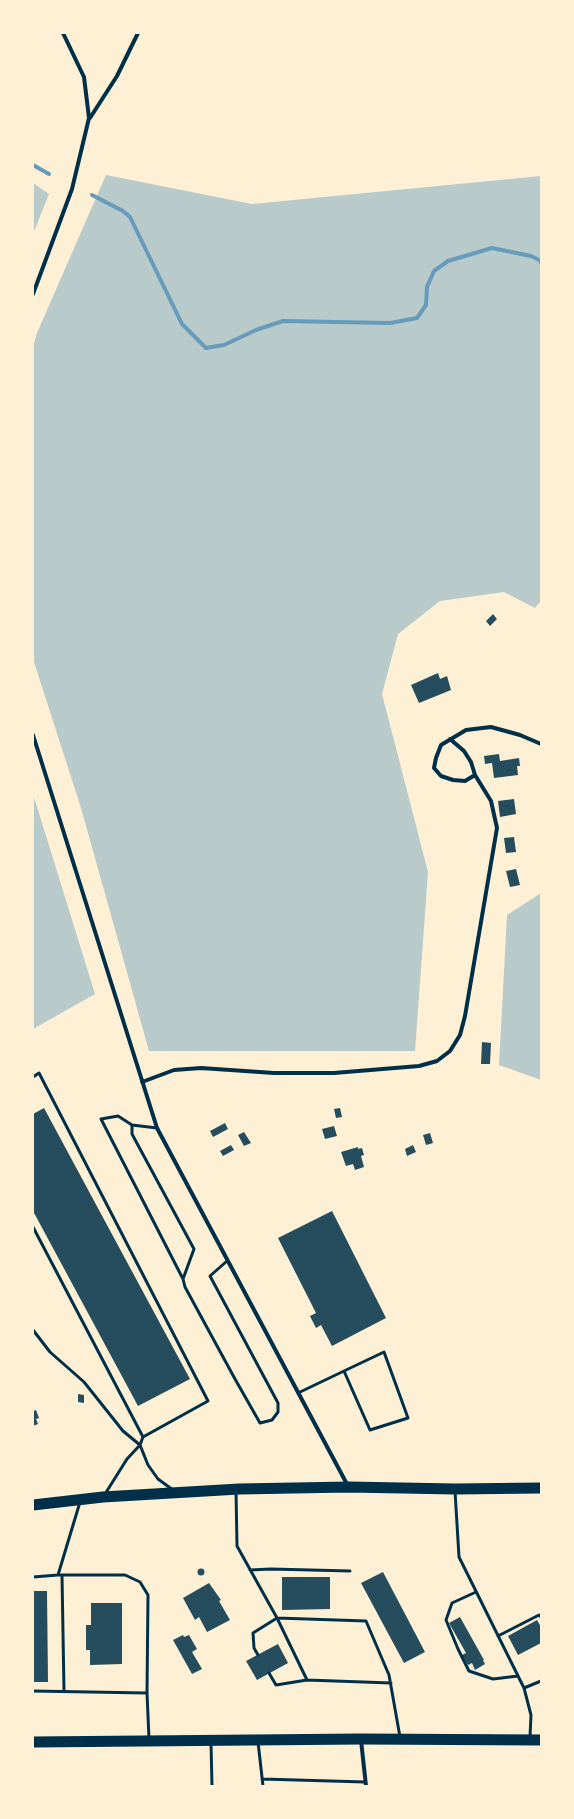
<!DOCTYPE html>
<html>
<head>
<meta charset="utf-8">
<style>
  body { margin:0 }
  #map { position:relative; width:574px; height:1819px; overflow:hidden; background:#fdf0d5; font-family:"Crimson Pro",serif }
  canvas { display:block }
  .frame { position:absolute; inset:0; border:34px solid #fdf0d5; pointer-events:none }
</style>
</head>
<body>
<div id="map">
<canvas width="574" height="1819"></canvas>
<div class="frame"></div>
</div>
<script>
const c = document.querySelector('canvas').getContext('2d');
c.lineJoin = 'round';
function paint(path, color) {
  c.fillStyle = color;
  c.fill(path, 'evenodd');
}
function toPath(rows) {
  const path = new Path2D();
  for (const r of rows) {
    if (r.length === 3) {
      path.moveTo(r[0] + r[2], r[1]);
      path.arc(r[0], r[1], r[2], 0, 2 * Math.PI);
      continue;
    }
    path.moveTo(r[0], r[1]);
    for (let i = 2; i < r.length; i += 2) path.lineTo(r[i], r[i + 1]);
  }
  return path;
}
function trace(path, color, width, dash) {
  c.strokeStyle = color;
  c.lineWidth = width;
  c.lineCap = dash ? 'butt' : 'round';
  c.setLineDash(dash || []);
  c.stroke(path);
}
paint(toPath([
  [106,175,252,204,541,176,541,601,535,608,504,592,440,601,398,634,382,694,428,872,415,1051,149,1051,81,808,33,659,33,347,37,333],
  [33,183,49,194,33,234],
  [33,794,95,994,33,1029],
  [541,893,541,1080,499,1065,507,915]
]), '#b9caca');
trace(toPath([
  [33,165,49,174],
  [92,195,123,211,130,217,182,324,206,348,224,345,256,330,283,321,390,323,417,318,426,305,427,287,434,271,448,261,492,248,531,256,541,261,541,263]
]), '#669bbc', 4);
paint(toPath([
  [493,614,497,619,490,626,486,621],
  [438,673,440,679,447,676,451,690,419,703,411,685],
  [499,754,500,761,519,758,520,766,517,766,518,775,494,778,492,763,485,764,484,756],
  [514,799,516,814,500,817,498,801],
  [514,837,516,852,506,853,504,838],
  [516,869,520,885,510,887,506,871],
  [482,1042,491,1043,490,1064,481,1064],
  [44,1108,190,1379,138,1406,33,1211,33,1114],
  [340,1108,342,1117,336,1118,334,1109],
  [225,1123,228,1129,213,1137,210,1131],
  [334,1126,337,1136,325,1139,322,1129],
  [244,1132,251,1143,244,1146,238,1135],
  [430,1133,433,1143,426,1145,423,1135],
  [231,1145,234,1150,223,1156,220,1151],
  [413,1145,416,1152,407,1156,405,1149],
  [358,1147,358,1149,362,1148,364,1155,361,1156,364,1167,355,1170,353,1164,346,1166,341,1152],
  [332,1211,386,1318,332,1346,321,1325,316,1328,310,1316,316,1313,278,1238],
  [78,1394,84,1395,84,1403,78,1402],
  [36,1410,39,1418,36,1419,38,1424,33,1426,33,1411],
  [201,1572,3.5],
  [383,1572,425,1652,404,1663,361,1583],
  [282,1577,330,1577,330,1609,282,1610],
  [209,1583,221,1600,219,1601,230,1620,207,1632,199,1617,195,1620,183,1598],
  [33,1591,47,1591,48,1682,33,1682],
  [91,1603,122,1603,122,1664,90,1665,90,1650,86,1650,86,1625,91,1625],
  [460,1617,484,1660,483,1660,485,1664,475,1670,472,1663,468,1665,462,1655,466,1653,449,1623],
  [537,1620,541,1627,541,1643,518,1655,508,1636],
  [183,1635,184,1637,189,1635,197,1649,192,1652,202,1669,192,1674,173,1640],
  [278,1644,288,1663,257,1680,246,1661]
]), '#264d5e');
trace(toPath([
  [33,1077,39,1073,208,1401,143,1437,140,1445,127,1459,105,1494],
  [132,1125,132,1134,194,1249,183,1279],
  [157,1128,132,1125,118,1116,101,1119,183,1279,185,1287,235,1379,260,1423,272,1420,278,1412,278,1403,210,1276,227,1261],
  [33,1227,143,1437],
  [33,1330,50,1352,84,1382,123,1431,140,1445,148,1465,158,1479,173,1490],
  [298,1393,344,1371,384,1352,408,1418,370,1430,344,1371],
  [236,1491,237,1546,277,1618,366,1621,389,1675,400,1737],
  [455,1491,459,1557,524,1688,531,1715,530,1737],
  [250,1570,271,1569,350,1571],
  [58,1575,80,1502],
  [62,1575,64,1691],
  [33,1577,58,1575,125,1575,140,1582,148,1595,147,1693],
  [476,1592,452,1603,446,1620,458,1649,469,1671,493,1679,518,1676],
  [498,1636,539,1615,541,1617],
  [258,1655,254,1648,253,1633,277,1618,307,1680,391,1683],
  [269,1673,276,1685,307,1680],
  [524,1688,541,1681],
  [33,1691,147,1693,149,1739],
  [258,1742,263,1786],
  [211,1743,212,1786],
  [262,1779,365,1782]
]), '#003049', 3);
trace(toPath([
  [90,118,117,76,138,33],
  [33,294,72,189,89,118,84,77,63,33],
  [33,735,157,1128,348,1486],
  [450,739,464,751,471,762,475,775],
  [142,1082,174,1070,201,1068,274,1073,334,1073,419,1066,437,1061,450,1051,460,1035,465,1016,497,828,491,801,475,775,465,781,453,780,441,776,434,768,436,758,441,745,466,730,491,727,520,735,541,744],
  [361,1740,366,1786]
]), '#003049', 4);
trace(toPath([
  [33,1505,103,1497,239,1489,349,1487,455,1489,541,1488],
  [33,1742,361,1739,541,1740]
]), '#003049', 11);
</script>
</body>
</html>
